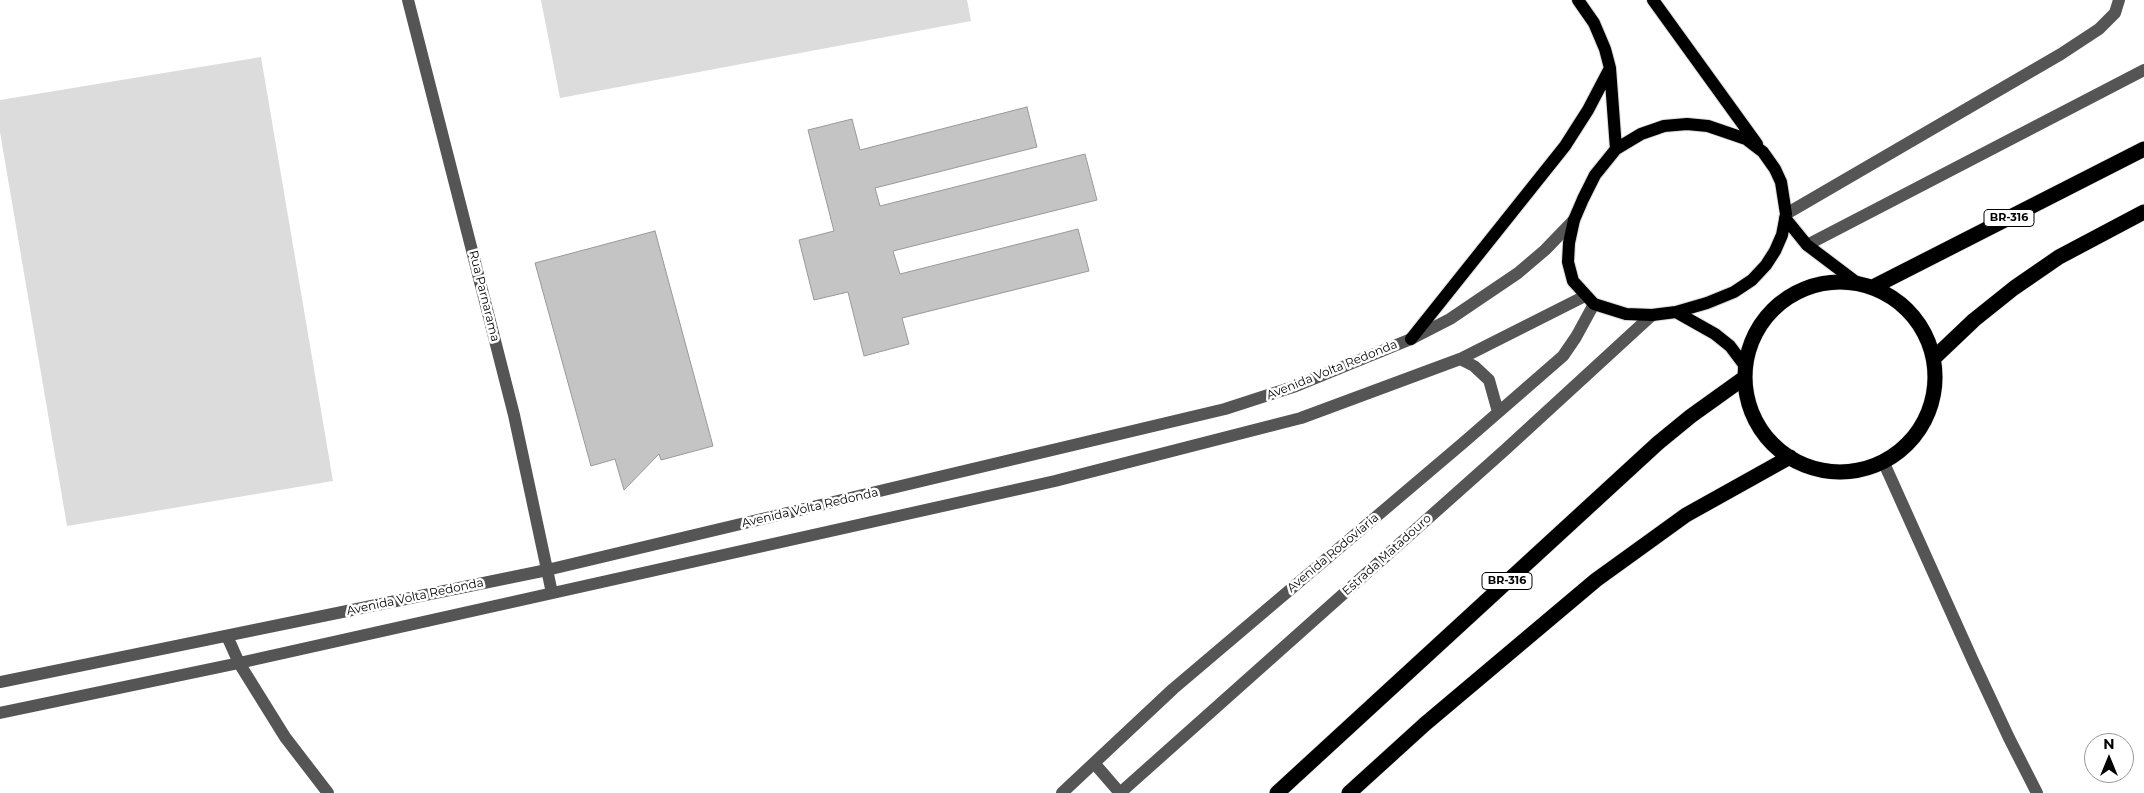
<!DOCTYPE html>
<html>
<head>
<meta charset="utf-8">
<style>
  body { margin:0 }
  #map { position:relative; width:2144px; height:793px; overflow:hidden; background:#fff; font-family:Montserrat,sans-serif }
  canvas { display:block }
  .north { position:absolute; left:2084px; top:733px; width:50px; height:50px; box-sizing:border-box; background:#fff; border:1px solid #999; border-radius:50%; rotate:0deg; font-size:14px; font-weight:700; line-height:20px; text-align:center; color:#000 }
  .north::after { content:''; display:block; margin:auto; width:18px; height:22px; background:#000; clip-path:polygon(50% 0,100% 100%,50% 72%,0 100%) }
</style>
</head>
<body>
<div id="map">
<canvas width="2144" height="793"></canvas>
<div class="north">N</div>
</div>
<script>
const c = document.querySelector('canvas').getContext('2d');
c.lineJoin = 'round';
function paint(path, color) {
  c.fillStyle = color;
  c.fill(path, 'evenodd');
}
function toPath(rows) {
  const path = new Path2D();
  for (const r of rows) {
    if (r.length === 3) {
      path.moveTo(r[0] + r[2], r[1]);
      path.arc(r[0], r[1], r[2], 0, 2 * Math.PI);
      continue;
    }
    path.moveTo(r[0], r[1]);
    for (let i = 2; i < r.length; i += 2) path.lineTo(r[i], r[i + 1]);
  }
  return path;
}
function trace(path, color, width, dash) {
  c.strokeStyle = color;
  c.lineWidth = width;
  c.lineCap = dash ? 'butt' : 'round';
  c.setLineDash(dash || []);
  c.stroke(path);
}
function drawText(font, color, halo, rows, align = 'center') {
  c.font = font + ' Montserrat,sans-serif';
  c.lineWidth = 5;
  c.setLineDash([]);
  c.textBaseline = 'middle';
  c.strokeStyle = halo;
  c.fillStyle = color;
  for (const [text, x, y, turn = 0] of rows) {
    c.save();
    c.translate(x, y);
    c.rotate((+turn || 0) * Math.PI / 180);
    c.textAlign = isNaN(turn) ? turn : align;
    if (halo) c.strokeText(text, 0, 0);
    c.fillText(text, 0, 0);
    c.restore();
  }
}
paint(toPath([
  [541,0,967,0,971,21,560,98],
  [261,57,333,481,67,526,0,132,0,100]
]), '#dcdcdc');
const building = toPath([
  [1027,107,1037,147,875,188,880,206,1085,154,1097,200,893,251,900,274,1078,229,1089,271,902,318,909,344,864,356,848,292,814,300,799,240,834,231,808,130,852,119,860,150,1027,107],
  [655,231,713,446,661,460,659,454,624,490,615,459,591,466,535,263,655,231]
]);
paint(building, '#c4c4c4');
trace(building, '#999', 1);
const major = toPath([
  [1578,0,1594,23,1605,49,1610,68,1616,149],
  [1653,0,1757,144],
  [1687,124,1708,126,1746,139,1763,152,1775,169,1781,182,1786,214,1782,235,1775,251,1766,265,1752,280,1734,292,1707,303,1676,312,1652,315,1626,314,1594,304,1573,281,1568,262,1569,243,1574,220,1583,199,1595,175,1616,149,1641,134,1664,126,1687,124],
  [1785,218,1807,245,1860,285],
  [1676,312,1715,334,1730,346,1745,366],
  [1411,339,1565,146,1588,110,1610,68]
]);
const highway = toPath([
  [1840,377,95],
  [1873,287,2144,149],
  [1934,358,1974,320,2014,288,2059,257,2144,212],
  [1277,793,1658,443,1691,416,1744,378],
  [1349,793,1425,724,1596,580,1686,515,1790,457]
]);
trace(major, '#dbdbdb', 14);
trace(highway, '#dbdbdb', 16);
trace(toPath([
  [408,0,514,415,552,593],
  [1786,214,2061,54,2099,29,2115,13,2119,0],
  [1807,245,2144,70],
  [1460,359,1474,366,1489,380,1498,412],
  [1883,461,1973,661,2009,738,2037,793],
  [227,636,239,663,285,737,328,793],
  [0,682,547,570,1225,409,1296,386,1411,339,1450,319,1518,273,1545,250,1574,220],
  [0,713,239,663,1055,481,1301,418,1460,359,1585,296],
  [1094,763,1120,793],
  [1062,793,1173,689,1463,443,1563,356,1576,337,1594,304],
  [1120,793,1506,449,1652,315]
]), '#555', 12);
trace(major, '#000', 12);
trace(highway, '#000', 15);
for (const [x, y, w] of [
  [2009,218,50],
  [1507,581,50]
]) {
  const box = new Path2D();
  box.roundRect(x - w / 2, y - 8.5, w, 17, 4);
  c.fillStyle = '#fff';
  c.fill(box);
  trace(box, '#000', 1);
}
drawText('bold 11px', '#000', null, [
  ["BR-316",2009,218],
  ["BR-316",1507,581]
]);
drawText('12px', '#000', '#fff', [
  ["Rua Parnarama",484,296,76],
  ["Avenida Volta Redonda",1332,370,-22],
  ["Avenida Volta Redonda",810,508,-13],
  ["Avenida Rodovíaria",1333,553,-40],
  ["Estrada Matadouro",1387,555,-42],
  ["Avenida Volta Redonda",415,597,-12]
]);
</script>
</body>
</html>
